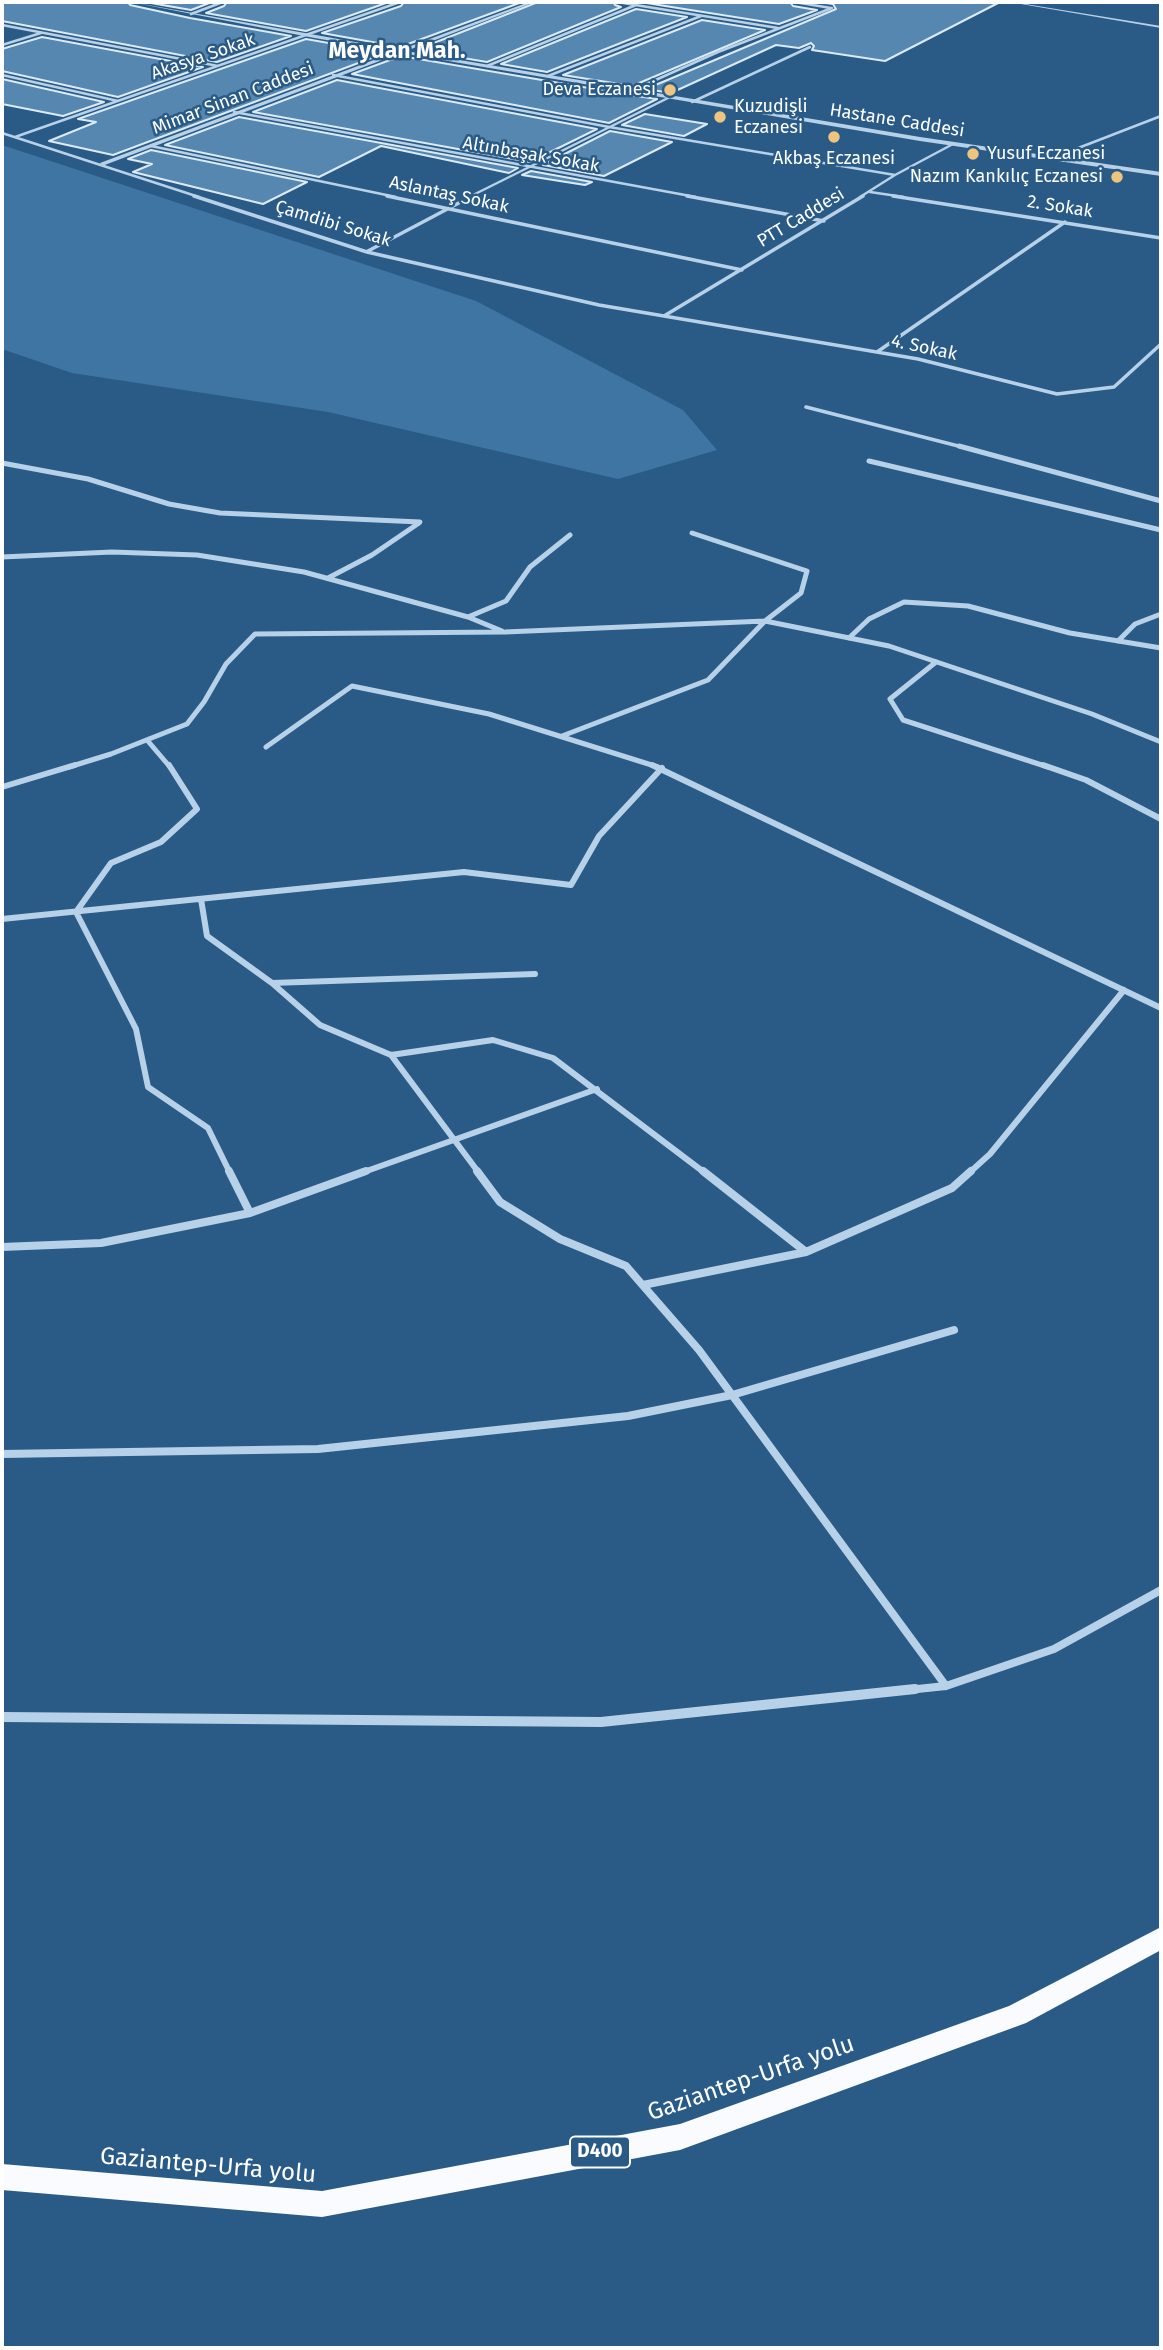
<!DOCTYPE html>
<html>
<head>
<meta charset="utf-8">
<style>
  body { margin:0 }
  #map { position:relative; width:1163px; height:2350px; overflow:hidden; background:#2a5b87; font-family:"Fira Sans",sans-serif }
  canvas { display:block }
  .frame { position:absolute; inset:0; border:4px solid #fff; pointer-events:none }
</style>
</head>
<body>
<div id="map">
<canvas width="1163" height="2350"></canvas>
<div class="frame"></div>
</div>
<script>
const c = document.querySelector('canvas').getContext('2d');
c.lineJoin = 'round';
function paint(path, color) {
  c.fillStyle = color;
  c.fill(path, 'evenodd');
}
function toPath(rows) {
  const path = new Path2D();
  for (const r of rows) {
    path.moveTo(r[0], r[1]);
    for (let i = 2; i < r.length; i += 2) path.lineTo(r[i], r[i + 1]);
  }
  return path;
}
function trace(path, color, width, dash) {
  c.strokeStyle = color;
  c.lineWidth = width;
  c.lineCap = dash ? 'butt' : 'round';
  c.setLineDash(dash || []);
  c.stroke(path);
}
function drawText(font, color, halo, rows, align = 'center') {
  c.font = font + ' "Fira Sans",sans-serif';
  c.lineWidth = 5;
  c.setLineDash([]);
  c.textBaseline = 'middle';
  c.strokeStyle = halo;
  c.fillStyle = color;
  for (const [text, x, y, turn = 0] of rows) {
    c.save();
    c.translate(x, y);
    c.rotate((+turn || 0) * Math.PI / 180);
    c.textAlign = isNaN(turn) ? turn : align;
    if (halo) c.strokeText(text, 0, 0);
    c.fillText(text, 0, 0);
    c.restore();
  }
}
paint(toPath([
  [2,145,476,301,683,410,717,450,618,479,328,412,72,373,2,349]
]), '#3f75a3');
const building = toPath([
  [2,2,128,2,130,5,190,18,291,36,217,62,2,21,2,2],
  [145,2,212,2,191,10,145,2],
  [227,2,389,2,306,31,206,13,224,6,227,2],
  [404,2,522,2,400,47,322,33,401,6,404,2],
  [538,2,613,2,615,5,621,7,487,62,416,50,538,2],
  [640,2,790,2,793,6,817,10,779,24,640,2],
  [817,2,1000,2,885,61,812,50,814,46,811,43,799,48,776,45,671,93,646,89,836,9,833,4,817,2],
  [636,9,687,17,547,72,501,64,636,9],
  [702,20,765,30,632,86,563,75,702,20],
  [42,37,203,67,118,97,2,71,2,49,42,37],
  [306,39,385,53,113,155,49,141,96,122,78,119,306,39],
  [401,56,630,95,657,99,609,123,352,74,401,56],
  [2,79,104,102,63,116,2,104,2,79],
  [337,80,597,129,530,162,253,112,337,80],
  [645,114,651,115,707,124,684,136,622,125,645,114],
  [239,117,518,168,509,173,381,146,319,177,165,145,239,117],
  [610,131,672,142,604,176,543,165,610,131],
  [151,150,307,182,263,204,133,172,152,164,128,159,151,150],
  [531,171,592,182,585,185,522,175,531,171]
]);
paint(building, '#5687b0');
trace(building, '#daeaf6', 2);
trace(toPath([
  [617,2,778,28],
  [794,2,831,8],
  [191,14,223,2],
  [2,25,218,66],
  [2,45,41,33],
  [487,66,636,5],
  [2,75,118,101],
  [333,75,609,127,895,175],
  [548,76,701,16],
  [631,91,718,52,832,8],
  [692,102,810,47],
  [234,112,696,197],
  [2,133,199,197],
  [15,137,400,2],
  [151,146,396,197],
  [1055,157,1161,116],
  [870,192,904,197],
  [469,197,668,98],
  [860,197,895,175,953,144]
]), '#b7d1e8', 2.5);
trace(toPath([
  [194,196,367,252,599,305,918,359,1057,394,1114,387,1161,344],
  [387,196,742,270],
  [687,196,824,221],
  [893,196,1161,238],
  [368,251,472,196],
  [664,316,863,196],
  [877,352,1065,222],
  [806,407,966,448]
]), '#b7d1e8', 3.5);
trace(toPath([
  [959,446,1161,501],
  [869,461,1161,530],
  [2,463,88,479,169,504,220,513,420,522],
  [2,557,112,552,197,555,304,572,468,617,502,631],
  [328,578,372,555,419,523],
  [468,617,506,601,530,567,570,535],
  [849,638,869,619,904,602,968,606,1070,633,1161,648],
  [1118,641,1135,624,1161,614],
  [936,662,890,699,903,720,1048,767],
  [562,736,708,680,765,621,801,593,807,571,692,533],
  [147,740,170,767],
  [266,747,352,686,489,714,658,767],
  [69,767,111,754,187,724,204,702,226,664,255,634,505,632,765,621,889,646,1092,714,1161,742]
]), '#b7d1e8', 5);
trace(toPath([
  [169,765,197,809,161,842,111,863,76,912,136,1029,148,1087,208,1128,230,1173],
  [652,765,1161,1008],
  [1043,765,1086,780,1161,819],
  [2,787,75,765],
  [201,899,207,936,272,983,320,1025,391,1055,493,1040,553,1058,705,1173],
  [2,919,464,872,571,885,599,836,662,768],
  [272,983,535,974],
  [391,1055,479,1173],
  [361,1173,597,1089],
  [969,1173,990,1154,1124,990]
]), '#b7d1e8', 6);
trace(toPath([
  [229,1171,250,1213],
  [477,1171,500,1202,560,1239,626,1266,699,1350,946,1686],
  [703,1171,806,1252],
  [2,1247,101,1243,250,1213,366,1171],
  [643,1285,806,1252,952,1188,971,1171],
  [2,1454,318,1449,628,1416,732,1395,954,1330],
  [898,1691,946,1686,1054,1649,1161,1590]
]), '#b7d1e8', 8);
trace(toPath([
  [2,1717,601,1722,915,1689]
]), '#b7d1e8', 10);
paint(toPath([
  [131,2,400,50,529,2,535,2,406,51,920,137,1161,172,1161,176,920,141,401,53,102,166,100,163,395,52,309,37,131,2],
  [1013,2,1161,26,1161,28,1015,3,1013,2]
]), '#b7d1e8');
paint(toPath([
  [1161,1927,1161,1950,1026,2023,680,2150,322,2217,2,2190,2,2164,322,2191,680,2124,1009,2006,1161,1927]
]), '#f9fbfe');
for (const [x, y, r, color] of [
  [670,90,7,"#eec47f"],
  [720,117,7,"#eec47f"],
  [834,137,7,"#eec47f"],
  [973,154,7,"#eec47f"],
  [1117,177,7,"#eec47f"]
]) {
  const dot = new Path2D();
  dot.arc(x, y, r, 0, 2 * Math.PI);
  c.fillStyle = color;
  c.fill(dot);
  trace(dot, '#2a5b87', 2.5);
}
drawText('18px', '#fff', '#2a5b87', [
  ["Akasya Sokak",203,57,-19],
  ["Mimar Sinan Caddesi",233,99,-21],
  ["Hastane Caddesi",897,121,9],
  ["Altınbaşak Sokak",531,155,10],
  ["Aslantaş Sokak",449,195,12],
  ["2. Sokak",1060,207,9],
  ["PTT Caddesi",801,218,-31],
  ["Çamdibi Sokak",333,224,17],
  ["4. Sokak",924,348,12]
]);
drawText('18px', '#fff', '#2a5b87', [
  ["Deva Eczanesi",656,90],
  ["Kuzudişli",734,107,"left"],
  ["Eczanesi",734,128,"left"],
  ["Yusuf Eczanesi",987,154,"left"],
  ["Akbaş Eczanesi",834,159,"center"],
  ["Nazım Kankılıç Eczanesi",1103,177]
], 'right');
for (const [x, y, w] of [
  [600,2152,60]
]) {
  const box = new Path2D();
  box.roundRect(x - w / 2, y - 15.5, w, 31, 5);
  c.fillStyle = '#2a5b87';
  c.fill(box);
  trace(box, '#fff', 2);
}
drawText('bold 19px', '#fff', null, [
  ["D400",600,2152]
]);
drawText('bold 23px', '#fff', '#2a5b87', [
  ["Meydan Mah.",397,52]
]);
drawText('24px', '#fff', '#2a5b87', [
  ["Gaziantep-Urfa yolu",751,2079,-19],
  ["Gaziantep-Urfa yolu",208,2166,5]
]);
</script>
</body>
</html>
